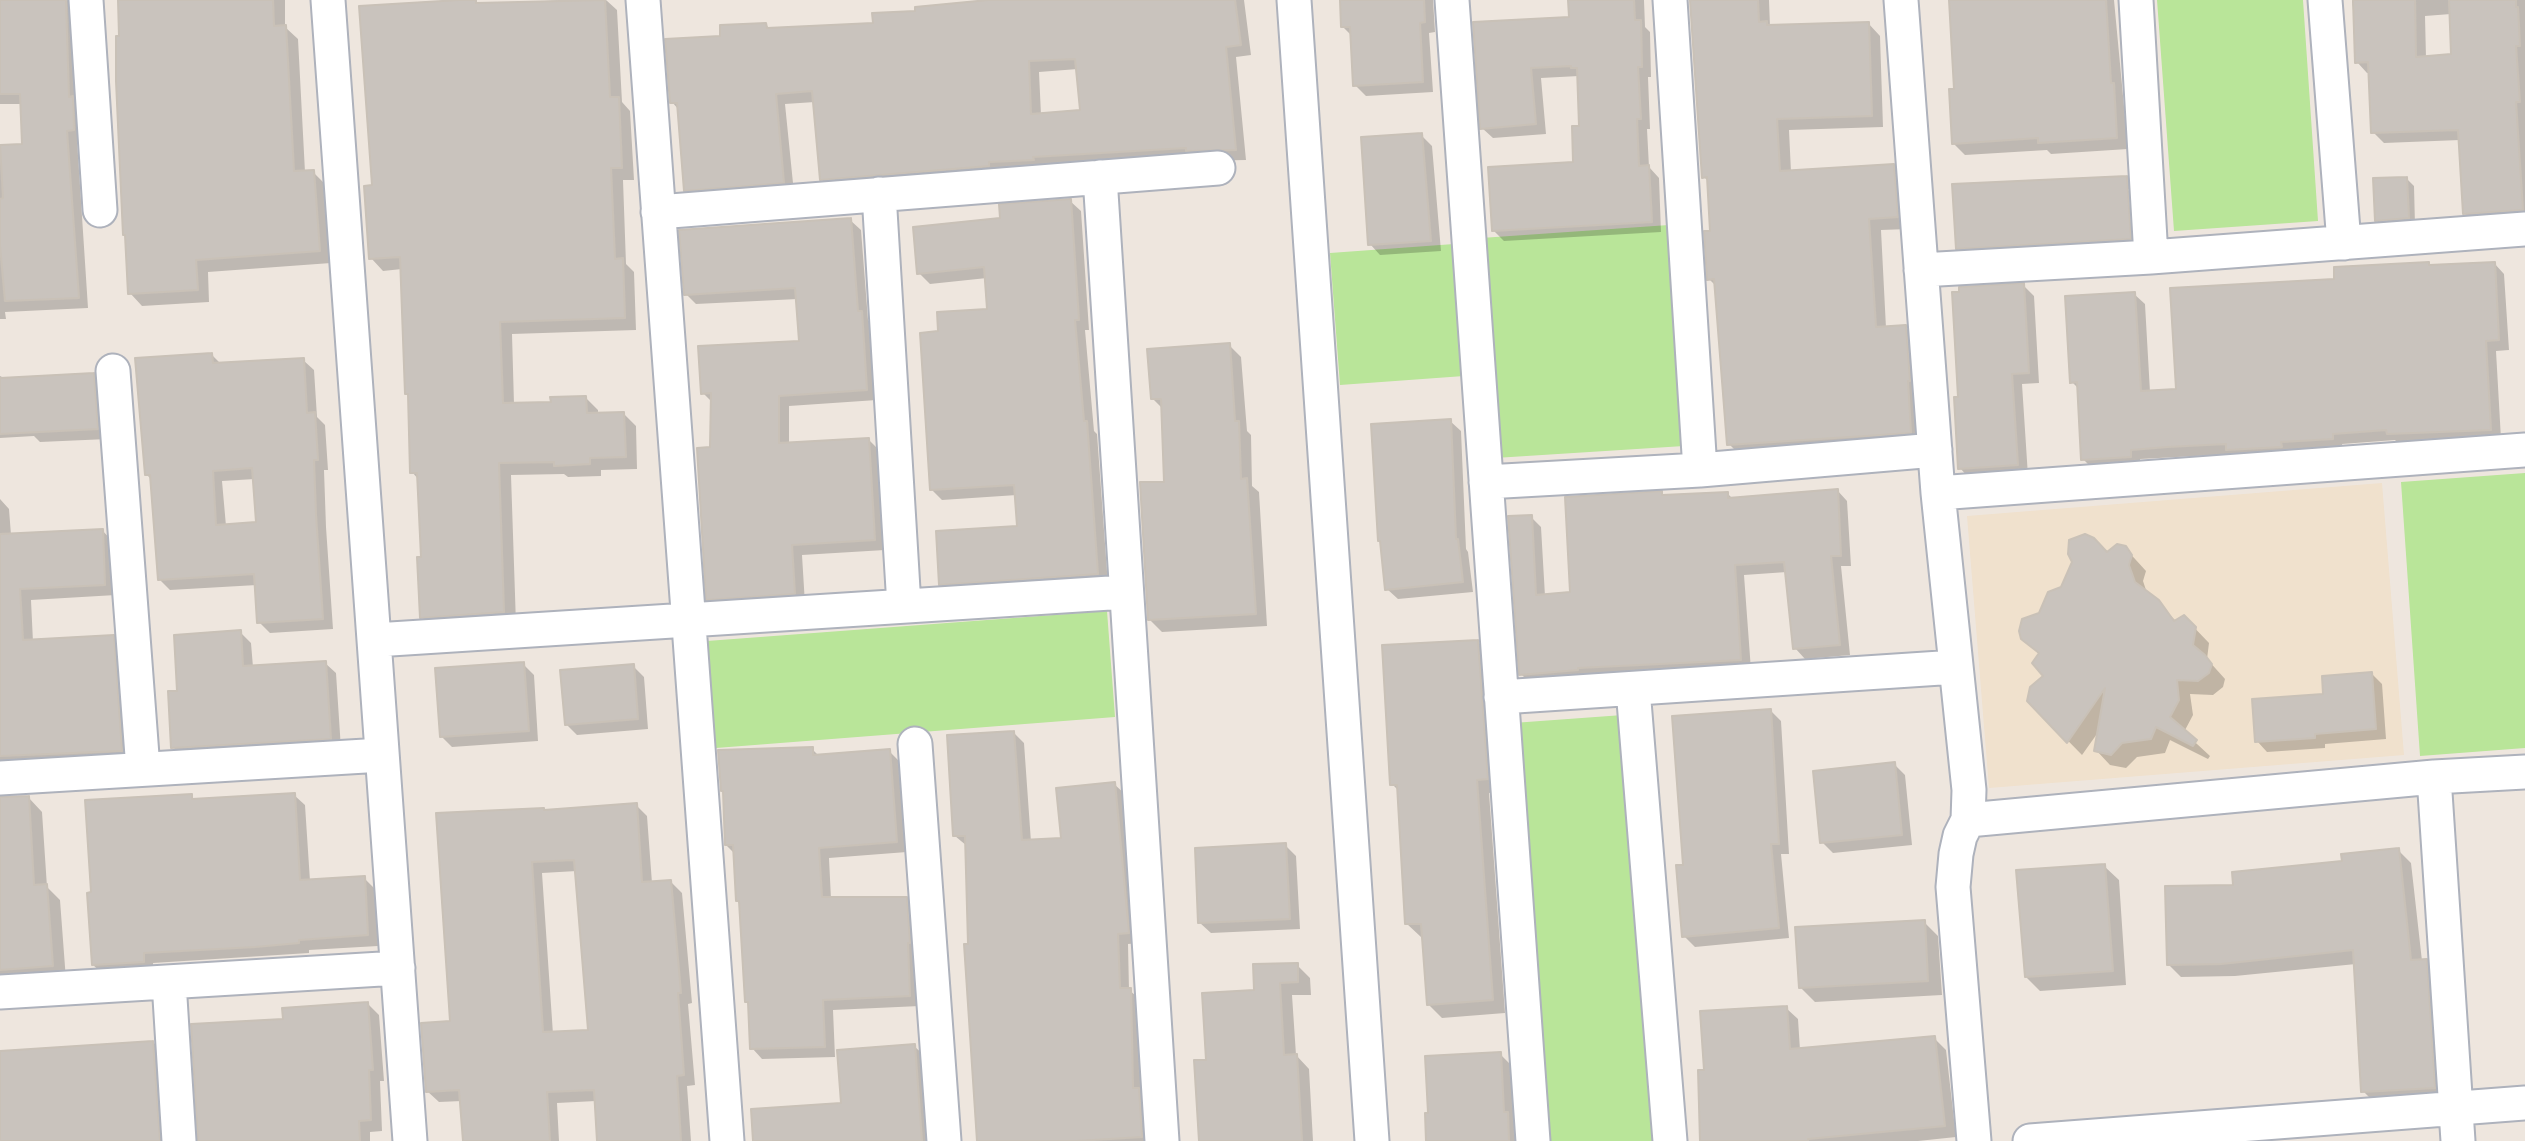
<!DOCTYPE html>
<html>
<head>
<meta charset="utf-8">
<style>
  body { margin:0 }
  canvas { display:block; background:#eee6de }
</style>
</head>
<body>
<canvas width="2525" height="1141"></canvas>
<script>
const c = document.querySelector('canvas').getContext('2d');
c.lineJoin = 'round';
function paint(path, color) {
  c.fillStyle = color;
  c.fill(path, 'evenodd');
}
function toPath(rows) {
  const path = new Path2D();
  for (const r of rows) {
    path.moveTo(r[0], r[1]);
    for (let i = 2; i < r.length; i += 2) path.lineTo(r[i], r[i + 1]);
  }
  return path;
}
function trace(path, color, width, dash) {
  c.strokeStyle = color;
  c.lineWidth = width;
  c.lineCap = dash ? 'butt' : 'round';
  c.setLineDash(dash || []);
  c.stroke(path);
}
paint(toPath([
  [2382,483,2404,755,1989,788,1967,516]
]), '#f0e1cd');
paint(toPath([
  [2157,0,2303,0,2318,221,2174,231],
  [1669,225,1684,446,1495,458,1481,238],
  [1454,244,1464,376,1340,385,1330,253],
  [2525,473,2525,748,2420,756,2401,482],
  [1107,611,1115,717,716,748,707,641],
  [1623,715,1655,1141,1544,1141,1513,723]
]), '#b9e599');
paint(toPath([
  [0,0,75,0,83,140,77,140,88,308,5,312,6,319,0,319,0,147,24,146,22,104,0,104],
  [119,0,285,0,285,27,298,39,305,172,313,172,325,184,331,263,208,272,209,302,142,306,130,293],
  [562,0,606,0,617,10,622,102,630,111,634,180,623,180,626,264,634,272,636,330,512,334,514,404,552,403,586,398,598,410,598,414,624,414,636,426,637,469,601,470,601,476,568,477,564,474,511,475,516,624,434,629,422,617,423,559,419,480,412,472,410,397,407,394,402,269,383,271,371,258,374,187,475,1,479,5],
  [1005,0,1244,0,1251,55,1236,57,1246,160,1198,161,832,190,821,179,815,102,785,104,794,193,697,201,686,190,679,110,672,102,722,38,766,25,771,30,875,25,917,12],
  [1078,69,1082,112,1041,115,1039,72],
  [1342,0,1433,0,1435,32,1429,33,1433,92,1366,96,1355,85,1352,36,1343,27],
  [1570,0,1644,0,1645,27,1650,32,1651,77,1648,77,1650,129,1647,129,1649,167,1659,178,1661,232,1504,241,1494,231,1575,163,1581,127,1579,76,1541,78,1546,134,1493,138,1482,128,1571,18],
  [1693,0,1769,0,1770,27,1868,23,1880,36,1883,127,1789,130,1791,172,1893,166,1906,178,1909,229,1881,230,1886,328,1905,327,1918,339,1922,444,1741,456,1729,444,1716,286,1709,279,1712,232,1709,182,1704,177],
  [1968,0,2114,0,2128,149,2051,154,2047,150,1965,155,1953,143,1956,91],
  [2352,0,2525,0,2525,220,2475,224,2465,214,2460,140,2384,143,2373,132,2371,73,2367,73,2357,62,2355,13,2353,10],
  [2451,14,2452,56,2426,58,2425,16],
  [1421,135,1432,146,1441,251,1380,255,1370,244],
  [2126,178,2139,190,2143,251,1971,261,1958,248],
  [2126,189,2129,189,2133,248,2129,248],
  [2407,179,2414,186,2415,225,2383,227,2376,220],
  [1070,201,1081,211,1089,330,1085,330,1094,431,1097,434,1108,585,952,595,941,584,1019,527,1017,495,942,500,931,489,940,333,989,310,987,278,930,284,919,273,1002,219],
  [850,220,861,230,868,320,872,324,877,400,789,406,789,444,868,439,879,450,885,550,802,555,805,604,719,609,708,599,713,403,703,393,801,343,798,299,696,304,686,294],
  [2494,263,2504,274,2509,350,2496,351,2501,439,2399,444,2395,440,2342,444,2343,449,2238,460,2232,454,2140,459,2141,467,2094,470,2083,459,2079,389,2072,382,2134,294,2145,304,2150,392,2178,390,2336,281],
  [2023,285,2034,296,2039,383,2022,384,2028,476,1970,479,1960,468,1960,399],
  [1229,345,1241,357,1247,431,1251,435,1252,486,1259,492,1267,626,1162,632,1150,620,1166,483,1163,409,1153,399],
  [212,355,222,365,303,360,314,370,317,417,325,425,328,470,324,470,326,527,333,629,270,633,259,622,257,585,170,590,160,580,152,480,147,475],
  [255,479,258,524,226,526,222,481],
  [93,375,104,386,108,439,40,442,34,436,0,438,0,376,6,379],
  [1450,421,1461,431,1466,549,1468,552,1473,592,1398,599,1387,589],
  [1837,490,1847,501,1851,566,1841,566,1850,655,1805,659,1795,648,1787,572,1744,575,1751,670,1531,684,1521,674,1531,517,1541,527,1545,596,1572,593,1661,493,1665,497,1727,493,1733,499],
  [0,499,9,509,11,535,102,530,113,542,116,595,31,600,33,642,113,637,124,649,133,762,0,768],
  [2125,548,2146,571,2143,581,2147,593,2177,622,2184,617,2209,643,2207,659,2225,679,2223,687,2213,695,2190,694,2193,715,2184,732,2210,756,2208,759,2170,740,2165,753,2137,757,2126,768,2110,765,2096,750,2099,731,2082,755,2029,701,2045,676,2040,655,2022,638,2062,588,2107,554],
  [240,632,251,643,253,667,325,663,336,673,341,749,184,758,173,747,179,692],
  [1477,641,1491,655,1501,792,1489,793,1505,1013,1442,1018,1428,1004,1424,937,1421,937,1407,924,1399,791,1392,784],
  [523,664,534,675,538,741,452,747,441,736],
  [633,666,644,677,648,729,577,735,566,724],
  [2371,673,2382,684,2386,739,2325,744,2325,748,2267,752,2257,741,2325,695],
  [1770,710,1781,721,1789,854,1781,854,1789,938,1695,947,1684,936,1685,866],
  [1014,733,1024,743,1031,842,1063,840,1114,784,1125,794,1139,943,1128,944,1129,990,1141,1000,1152,1141,979,1141,967,846,955,836],
  [812,749,820,757,889,751,900,762,907,852,829,858,831,899,906,898,917,909,920,1006,833,1010,835,1057,762,1059,752,1048,741,905,737,901,735,854,726,845,725,793,722,791],
  [1894,764,1905,775,1912,845,1833,853,1822,842],
  [294,795,305,805,310,881,364,878,375,889,378,946,309,950,309,953,153,963,154,972,104,975,93,965,191,796,195,800],
  [28,797,42,812,47,887,60,900,66,980,0,985,0,799],
  [636,805,647,816,652,883,671,882,682,893,692,1003,688,1004,695,1085,687,1086,691,1141,599,1141,596,1101,557,1103,559,1141,465,1141,462,1101,439,1102,427,1091,452,1023,545,812],
  [577,871,590,1032,553,1034,542,873],
  [1285,845,1296,856,1300,929,1211,933,1200,923],
  [2398,850,2411,863,2422,961,2426,961,2439,974,2447,1100,2376,1104,2363,1091,2356,964,2235,976,2181,977,2168,964,2235,887],
  [2104,866,2119,880,2126,985,2040,991,2026,977],
  [1924,922,1938,936,1942,995,1815,1002,1801,988],
  [1297,965,1310,978,1311,995,1292,995,1296,1055,1309,1069,1313,1141,1200,1141,1208,1061,1256,991],
  [367,1003,379,1015,384,1081,380,1081,382,1131,370,1132,370,1141,200,1141,285,1021],
  [1786,1008,1798,1019,1800,1050,1934,1038,1946,1050,1956,1137,1918,1141,1702,1141,1706,1072],
  [153,1042,165,1054,170,1141,0,1141,0,1053],
  [914,1046,927,1058,933,1141,755,1141,843,1105],
  [1500,1054,1511,1065,1514,1119,1518,1124,1519,1141,1428,1141,1427,1057]
]), '#0003');
const building = toPath([
  [0,0,66,0,69,97,73,96,74,130,67,131,79,298,5,301,0,246,0,199,3,198,0,145,22,144,20,94,0,94,0,0],
  [118,0,273,0,274,26,286,25,294,171,314,170,320,251,196,260,198,290,128,294,125,235,123,235,116,81,116,36,119,36,118,0],
  [459,0,476,0,476,3,605,0,610,97,619,97,622,168,611,168,615,259,623,258,625,318,500,322,503,403,551,402,550,397,586,396,587,413,624,412,626,457,590,458,590,464,554,466,554,462,499,463,504,612,420,618,417,557,421,557,417,473,410,473,408,394,405,394,400,257,369,259,364,186,372,185,359,6,459,0],
  [988,0,1235,0,1241,45,1226,47,1236,150,1186,151,1186,148,1033,157,1034,160,989,162,989,166,820,180,812,91,776,94,784,183,684,191,677,103,670,103,665,39,720,36,720,25,766,23,767,28,873,23,872,13,915,11,915,7,988,0],
  [1075,59,1080,110,1031,114,1029,61,1075,59],
  [1340,0,1424,0,1425,22,1420,23,1423,82,1353,86,1350,27,1341,27,1340,0],
  [1568,0,1634,0,1635,20,1641,20,1642,67,1638,67,1641,119,1637,119,1639,166,1649,165,1652,222,1492,231,1488,167,1573,162,1572,126,1579,126,1577,68,1571,68,1571,66,1531,68,1536,124,1480,129,1473,22,1569,17,1568,0],
  [1690,0,1758,0,1759,22,1767,21,1767,25,1869,22,1872,116,1777,119,1780,171,1894,164,1898,217,1869,219,1876,327,1906,325,1910,381,1908,381,1911,433,1727,445,1714,279,1707,280,1704,231,1710,231,1707,177,1702,178,1690,0],
  [1949,0,2106,0,2111,83,2114,83,2117,138,2038,143,2038,138,1952,144,1949,89,1954,89,1949,0],
  [2353,0,2415,0,2416,57,2451,54,2449,0,2516,0,2516,7,2518,7,2520,46,2516,46,2520,102,2516,102,2523,210,2463,214,2458,130,2371,133,2368,62,2355,63,2353,0],
  [1422,133,1431,241,1368,245,1361,137,1422,133],
  [2127,176,2131,239,1956,249,1952,184,2127,176],
  [2407,177,2409,218,2375,221,2373,178,2407,177],
  [1071,199,1079,320,1075,320,1084,421,1087,421,1098,574,939,585,936,531,1017,526,1014,485,930,490,920,333,938,331,937,312,987,309,984,267,917,274,913,227,1000,218,999,204,1071,199],
  [851,218,858,311,862,311,867,390,779,396,779,443,869,438,875,540,792,545,795,594,706,600,697,448,710,447,711,393,701,394,698,346,799,341,795,288,684,295,679,230,851,218],
  [2429,262,2429,265,2495,262,2499,340,2486,341,2491,430,2387,434,2386,430,2333,434,2333,439,2281,442,2282,447,2226,450,2226,444,2167,447,2131,450,2131,457,2081,460,2077,382,2070,383,2065,296,2135,292,2141,391,2176,389,2170,288,2334,279,2334,267,2429,262],
  [2024,283,2029,373,2012,374,2018,465,1958,469,1954,397,1958,397,1952,292,1959,292,1959,287,2024,283],
  [1230,343,1235,421,1239,421,1241,479,1247,478,1256,614,1148,620,1140,482,1164,482,1161,399,1151,399,1147,349,1230,343],
  [212,353,213,363,304,358,307,413,315,412,318,460,314,460,316,515,323,619,257,623,254,574,158,580,150,475,145,475,135,358,212,353],
  [252,468,256,522,216,525,213,471,252,468],
  [94,373,98,429,0,434,0,378,94,373],
  [1451,419,1456,539,1458,539,1463,582,1385,590,1380,541,1378,541,1371,424,1451,419],
  [1838,489,1841,556,1831,556,1840,645,1793,649,1784,562,1735,565,1741,660,1578,668,1578,670,1519,675,1508,516,1532,515,1536,595,1570,592,1565,497,1662,491,1662,495,1728,492,1728,498,1838,489],
  [103,529,105,585,20,589,23,640,114,635,122,751,0,756,0,534,103,529],
  [2085,534,2094,538,2107,552,2117,544,2126,546,2132,555,2129,565,2135,582,2159,600,2174,621,2184,615,2196,627,2193,645,2205,655,2212,664,2209,673,2198,681,2177,680,2179,700,2170,717,2197,740,2193,746,2156,727,2151,739,2122,743,2111,755,2094,751,2105,688,2067,743,2027,701,2030,687,2043,676,2032,663,2039,653,2021,639,2019,631,2022,619,2039,613,2048,592,2061,587,2072,562,2068,554,2069,540,2085,534],
  [241,630,243,666,326,661,331,739,171,748,168,691,177,691,174,635,241,630],
  [1478,640,1488,779,1477,780,1493,1000,1427,1005,1421,924,1405,924,1397,785,1390,785,1382,645,1478,640],
  [524,662,529,731,440,737,435,668,524,662],
  [634,664,638,719,565,725,560,670,634,664],
  [2372,672,2376,729,2315,734,2315,738,2255,742,2252,699,2323,694,2322,676,2372,672],
  [1771,709,1779,844,1771,844,1779,928,1682,937,1676,865,1683,865,1672,716,1771,709],
  [1014,731,1022,840,1061,838,1056,788,1115,782,1129,933,1118,934,1120,988,1131,988,1133,1088,1139,1088,1142,1137,1077,1141,977,1141,964,944,968,944,965,836,953,836,947,735,1014,731],
  [813,747,813,755,890,749,897,842,819,848,822,897,907,897,910,943,908,943,910,996,823,1000,825,1047,750,1049,748,1002,745,1002,739,901,736,901,733,845,725,845,723,791,721,791,718,750,813,747],
  [1895,762,1902,835,1820,843,1813,771,1895,762],
  [295,793,300,880,365,876,368,935,299,940,299,943,255,947,144,953,144,962,92,965,87,893,91,892,85,800,192,794,192,799,295,793],
  [29,796,34,885,47,884,53,966,0,970,0,797,29,796],
  [637,803,642,882,671,880,681,993,678,993,684,1075,677,1076,681,1141,597,1141,594,1090,547,1092,550,1141,463,1141,459,1090,426,1092,421,1023,450,1021,436,813,544,808,544,810,637,803],
  [574,860,588,1030,543,1032,532,862,574,860],
  [1286,843,1290,919,1198,923,1195,848,1286,843],
  [2399,848,2411,960,2427,959,2435,1088,2361,1092,2353,950,2221,964,2167,965,2165,886,2233,885,2232,872,2342,861,2341,854,2399,848],
  [2105,864,2113,971,2025,977,2016,870,2105,864],
  [1925,920,1928,981,1799,988,1795,927,1925,920],
  [1298,963,1298,982,1280,983,1284,1055,1297,1054,1302,1141,1199,1141,1194,1060,1206,1060,1202,993,1254,990,1253,964,1298,963],
  [368,1002,373,1070,369,1070,371,1120,359,1121,360,1141,198,1141,191,1024,283,1019,282,1008,368,1002],
  [1787,1006,1790,1049,1935,1036,1945,1126,1808,1139,1808,1141,1700,1141,1698,1070,1704,1070,1700,1011,1787,1006],
  [153,1041,160,1141,0,1141,0,1051,153,1041],
  [915,1044,922,1141,753,1141,751,1109,841,1103,837,1050,915,1044],
  [1501,1052,1504,1112,1508,1112,1509,1141,1426,1141,1425,1113,1428,1113,1425,1056,1501,1052]
]);
paint(building, '#c9c3bd');
trace(building, '#c9c1b7', 2);
const minor = toPath([
  [86,0,100,210],
  [328,0,410,1141],
  [643,0,727,1141],
  [1294,0,1372,1141],
  [1452,0,1533,1141],
  [1670,0,1700,470],
  [1901,0,1938,493,1969,790,1968,820,1960,836,1956,854,1953,887,1974,1141],
  [2136,0,2151,257],
  [2325,0,2344,243],
  [1100,177,1162,1141],
  [879,194,904,606],
  [658,212,1218,168],
  [1921,270,2151,257,2525,229],
  [113,371,143,769],
  [1486,482,1700,470,1935,450],
  [1938,493,2525,450],
  [375,640,1126,592],
  [1633,689,1670,1141],
  [1501,697,1956,667],
  [915,744,944,1141],
  [2434,777,2458,1141],
  [0,778,382,755],
  [1968,820,2434,777,2525,772],
  [169,982,179,1141],
  [0,992,398,968],
  [2030,1141,2525,1103]
]);
trace(minor, '#aeb2bc', 37);
trace(minor, '#fff', 33);
</script>
</body>
</html>
